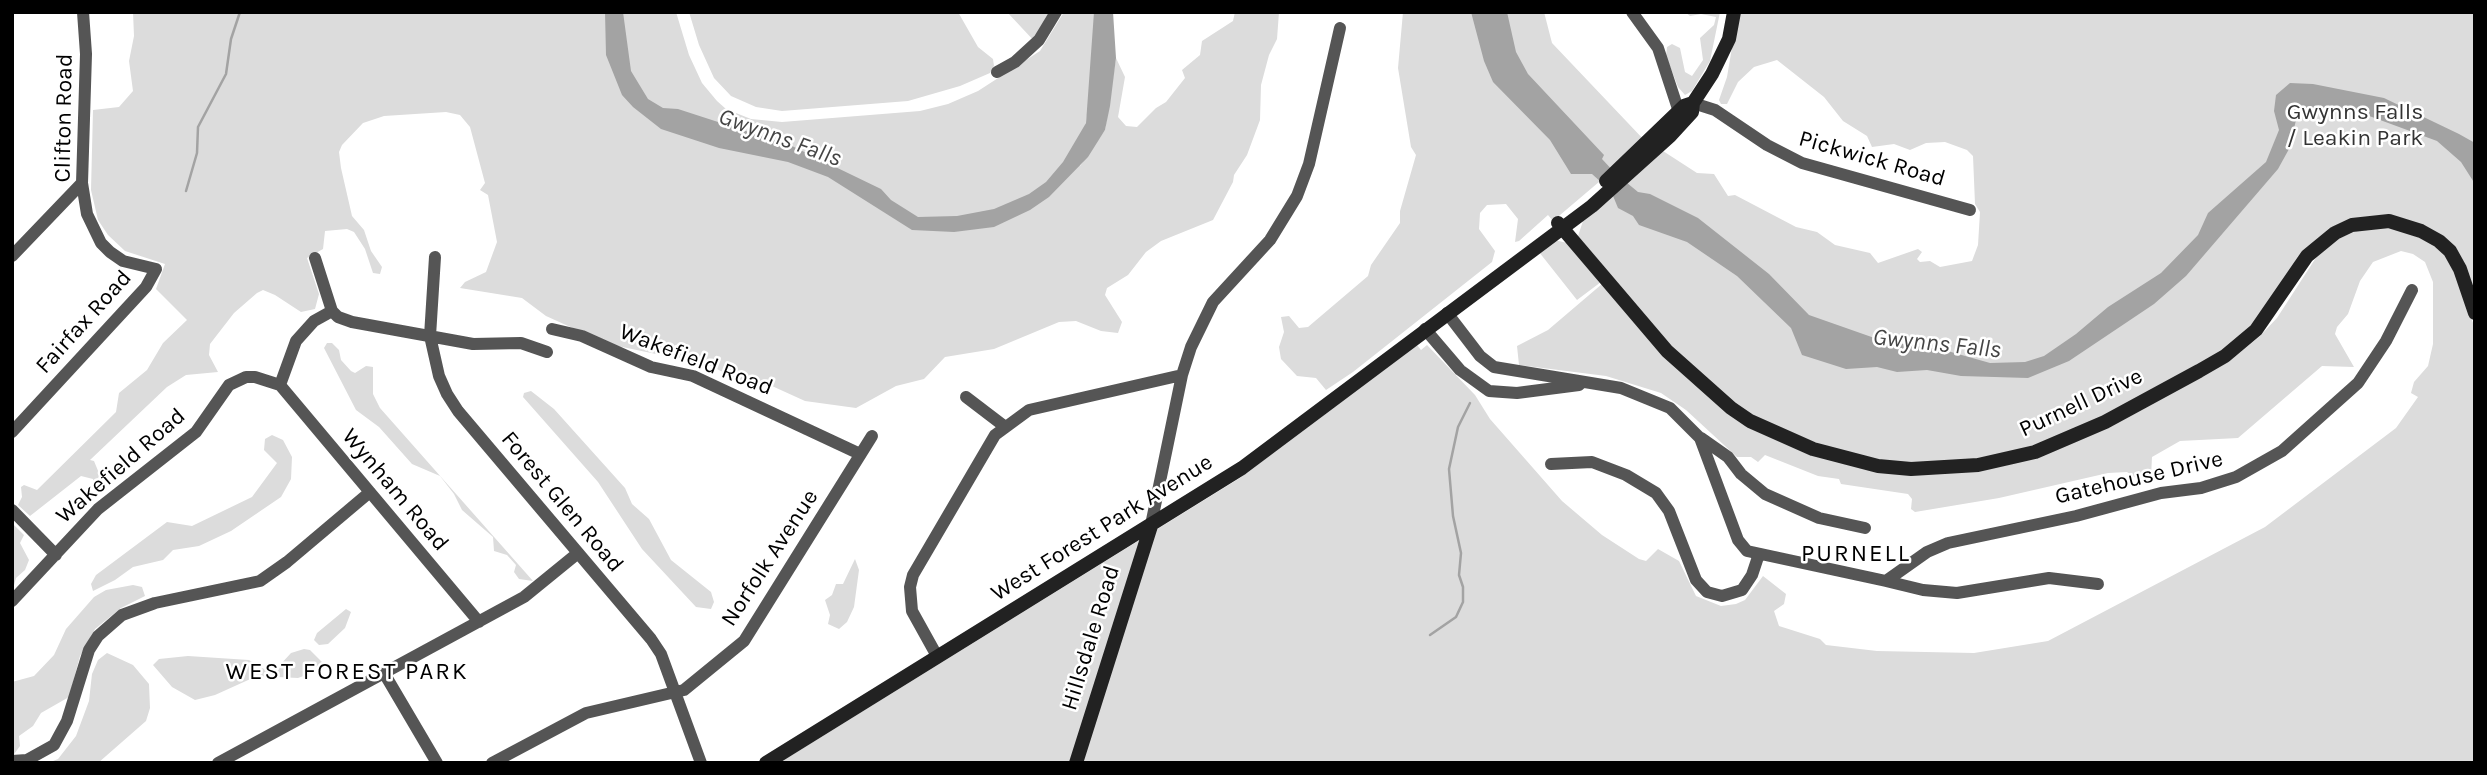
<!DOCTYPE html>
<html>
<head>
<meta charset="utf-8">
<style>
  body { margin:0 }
  #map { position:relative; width:2487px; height:775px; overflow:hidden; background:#fff; font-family:Karla,sans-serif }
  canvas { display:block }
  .frame { position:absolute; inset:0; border:14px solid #000; pointer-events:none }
</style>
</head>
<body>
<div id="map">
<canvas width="2487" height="775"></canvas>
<div class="frame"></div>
</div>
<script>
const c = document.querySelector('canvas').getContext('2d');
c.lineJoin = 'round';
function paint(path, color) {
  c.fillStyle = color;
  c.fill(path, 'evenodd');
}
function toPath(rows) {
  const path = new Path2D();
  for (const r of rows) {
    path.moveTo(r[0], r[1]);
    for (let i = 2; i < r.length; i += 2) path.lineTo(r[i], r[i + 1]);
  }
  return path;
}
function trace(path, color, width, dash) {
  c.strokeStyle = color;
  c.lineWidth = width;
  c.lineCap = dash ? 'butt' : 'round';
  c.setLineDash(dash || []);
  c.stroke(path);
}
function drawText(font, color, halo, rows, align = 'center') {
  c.font = font + ' Karla,sans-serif';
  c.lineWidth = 5;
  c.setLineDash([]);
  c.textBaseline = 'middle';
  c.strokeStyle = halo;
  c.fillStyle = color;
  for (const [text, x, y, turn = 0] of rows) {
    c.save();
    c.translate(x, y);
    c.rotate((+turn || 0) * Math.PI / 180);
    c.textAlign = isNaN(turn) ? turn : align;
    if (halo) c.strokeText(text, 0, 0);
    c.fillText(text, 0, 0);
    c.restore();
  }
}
paint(toPath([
  [133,12,676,12,689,55,702,83,717,101,726,109,751,119,782,122,920,111,948,104,978,91,1040,51,1064,12,1096,12,1092,78,1080,166,1105,130,1116,58,1125,77,1118,117,1126,126,1137,127,1156,108,1166,102,1185,78,1182,70,1200,55,1202,41,1233,21,1235,12,1279,12,1277,39,1269,55,1261,85,1260,120,1247,155,1234,175,1233,182,1213,220,1161,241,1146,252,1128,275,1107,288,1105,295,1122,322,1118,333,1101,331,1076,321,1059,322,994,349,945,357,924,379,896,386,856,408,805,401,772,386,736,379,696,358,675,358,608,344,546,316,522,298,460,288,465,282,486,272,497,242,488,195,480,190,485,183,470,127,460,115,446,112,384,116,363,123,342,145,339,152,341,168,352,216,364,230,371,251,382,267,380,274,373,273,365,249,354,232,347,229,325,231,323,249,307,258,319,294,315,309,301,312,275,295,263,290,257,293,234,313,210,344,209,355,218,372,186,375,167,387,90,460,94,461,101,478,98,488,94,487,93,479,81,476,30,516,18,505,22,497,21,487,24,485,37,490,116,412,119,393,147,370,163,343,187,320,156,289,165,264,125,251,108,235,98,220,91,190,93,110,119,107,133,91,129,61,134,36],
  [689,12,958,12,978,47,993,59,994,66,990,73,960,86,908,101,782,111,756,107,731,96,714,78,699,45],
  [1007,12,1054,12,1036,43],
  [1403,12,1544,12,1552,43,1646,142,1553,221,1548,215,1519,241,1515,242,1518,219,1506,204,1487,205,1480,213,1479,229,1495,251,1492,262,1353,372,1326,390,1316,378,1297,376,1281,359,1279,347,1284,332,1281,317,1289,316,1299,328,1308,327,1368,276,1371,265,1400,223,1400,211,1416,155,1411,147,1398,68],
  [1685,12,1720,12,1710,61,1692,91,1685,95,1678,87,1666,56,1667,47,1672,44,1680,48,1685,72,1692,76,1703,60,1700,38,1714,25,1716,17,1701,14,1690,16],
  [1738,12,2475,12,2475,302,2461,264,2404,221,2343,225,2270,309,2225,352,2090,425,2000,458,1887,464,1835,451,1737,409,1701,382,1578,236,1583,221,1663,151,1697,173,1714,174,1728,196,1735,195,1796,227,1817,232,1835,245,1870,253,1878,263,1918,249,1922,252,1917,259,1920,262,1930,261,1940,267,1972,261,1978,245,1980,212,1975,204,1973,156,1967,150,1945,142,1926,143,1910,150,1894,144,1872,147,1867,136,1843,121,1824,97,1777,60,1754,67,1738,82,1727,104,1721,104,1719,100,1727,77],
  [2387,226,2426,240,2446,255,2461,287,2475,329,2475,763,779,763,1240,478,1417,345,1421,350,1427,345,1475,395,1490,419,1562,501,1602,535,1639,559,1646,561,1658,549,1679,561,1696,596,1721,606,1736,604,1745,600,1763,576,1786,594,1784,604,1774,611,1779,626,1820,639,1826,645,1877,651,1974,653,2048,641,2265,527,2396,428,2418,397,2411,393,2414,382,2428,366,2433,344,2433,282,2425,262,2413,254,2401,251,2373,262,2360,281,2348,314,2337,327,2335,334,2354,367,2322,366,2238,438,2180,441,2152,457,2151,477,2140,481,2127,472,2108,473,1999,498,1915,512,1911,509,1912,499,1908,494,1841,484,1839,479,1818,476,1765,455,1758,462,1751,457,1737,457,1686,410,1661,393,1606,376,1519,365,1517,346,1548,330,1602,284,1687,378,1727,411,1853,464,2001,465,2232,359,2260,336,2277,318,2319,253,2337,239,2359,230],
  [1555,240,1567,243,1601,282,1577,300,1539,252],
  [327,343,332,343,339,350,341,360,351,371,355,373,366,366,373,367,373,394,380,408,533,581,519,579,514,572,516,565,507,555,494,551,493,537,462,510,454,494,440,476,412,464,379,427,356,410,324,348],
  [531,391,554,409,625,488,632,504,649,519,671,560,711,592,714,602,711,609,696,607,642,549,598,482,523,397,524,393],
  [272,435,283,440,292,457,291,479,281,497,231,531,199,546,173,550,163,560,133,567,115,580,93,591,91,584,96,575,167,522,192,526,252,497,277,463,264,450,265,439],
  [12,523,24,535,20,543,29,560,25,570,16,578,12,593],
  [855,559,859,570,854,607,847,622,839,629,828,624,830,615,825,600,832,595,836,584,843,584],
  [133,585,142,587,145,596,121,608,95,629,80,656,69,697,41,713,33,726,19,736,20,746,12,757,12,682,34,676,54,655,66,629,94,597,106,590],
  [346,609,351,612,345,628,328,644,319,645,314,640,317,633],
  [304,649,310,650,322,662,309,674,298,678,257,676,215,695,195,700,172,687,153,665,159,659,188,656,249,660,264,669,279,666,291,653],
  [107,653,133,665,149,684,150,708,146,721,98,763,48,763,58,759,76,736,89,701,92,674,98,660]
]), '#dcdcdc');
paint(toPath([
  [605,12,623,12,631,71,648,99,663,108,678,109,792,146,881,189,891,200,918,217,957,216,994,209,1029,194,1046,182,1063,162,1086,123,1094,12,1113,12,1116,58,1110,106,1105,130,1088,157,1049,197,1030,210,994,227,954,232,912,230,828,177,788,162,719,148,661,129,633,107,622,95,606,55],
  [1471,12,1507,12,1516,52,1528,74,1604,155,1602,159,1615,173,1638,192,1650,194,1698,218,1769,274,1809,315,1883,341,1944,350,1990,363,2025,362,2044,356,2076,334,2108,307,2161,273,2198,235,2208,213,2266,162,2279,130,2274,111,2276,95,2290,83,2313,84,2384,98,2459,134,2475,143,2475,184,2461,162,2437,141,2353,110,2327,107,2298,112,2289,149,2278,169,2186,276,2154,304,2069,361,2028,378,1961,376,1927,370,1897,372,1877,367,1846,369,1802,355,1791,328,1737,276,1687,242,1639,225,1633,216,1618,208,1611,191,1592,174,1571,174,1550,140,1493,82,1484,61]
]), '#a3a3a3');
trace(toPath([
  [186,191,197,153,198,127,226,74,231,39,240,12],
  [1430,635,1456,617,1463,602,1463,587,1459,575,1461,553,1453,516,1449,469,1458,427,1470,403]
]), '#a3a3a3', 2.5);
trace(toPath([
  [1632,12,1658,48,1679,112],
  [997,72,1015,62,1039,40,1056,12],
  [1693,103,1715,110,1767,145,1802,163,1970,210],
  [12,256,82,183],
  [435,257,430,336,439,376,447,394,458,411,651,639,661,654,701,763],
  [315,258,332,311],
  [1447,313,1480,356,1494,367,1621,388,1670,408,1700,438,1738,540,1747,551,1886,581,1927,552,1948,543,2076,516,2161,493,2201,488,2236,477,2282,451,2358,383,2386,341,2412,290],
  [552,329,582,336,651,367,693,376,860,454],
  [1425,329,1460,370,1489,391,1517,393,1579,385],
  [280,385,296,341,314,321,332,311,338,317,352,322,473,344,521,343,547,352],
  [966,397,1004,426],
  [12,432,146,287,156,269,123,261,110,252,101,243,87,214,82,183,86,54,83,12],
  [1701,438,1728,457,1741,474,1765,494,1819,518,1865,528],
  [1551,464,1592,462,1626,475,1656,493,1669,511,1696,580,1707,592,1722,596,1742,590,1752,575,1759,554],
  [12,510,56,555],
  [1151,525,1182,375,1191,347,1213,302,1270,240,1297,196,1309,164,1340,28],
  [1886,581,1923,590,1957,593,2049,578,2098,584],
  [12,601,98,509,196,432,229,385,246,377,255,377,280,385,479,622],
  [937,656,912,611,910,587,913,575,995,435,1029,410,1182,375],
  [384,673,437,763],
  [12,761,27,760,54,745,67,721,89,650,98,636,122,615,155,603,260,581,287,562,370,492],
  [218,763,524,597,578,553],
  [492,763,586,713,684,690,744,641,872,436]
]), '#555', 12);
trace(toPath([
  [1606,181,1684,106,1693,103],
  [1558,223,1667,351,1731,408,1750,421,1813,449,1878,466,1911,469,1978,465,2035,452,2105,422,2199,371,2225,356,2256,330,2307,256,2335,233,2352,225,2389,221,2421,231,2439,241,2450,251,2460,269,2475,313],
  [766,763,1242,468,1592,206,1670,136,1692,112,1693,103,1712,74,1729,39,1734,12],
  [1076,763,1151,526]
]), '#222', 14);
drawText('23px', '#333', '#fff', [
  ["Gwynns Falls",2355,112],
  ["/ Leakin Park",2355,138]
]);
drawText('23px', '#000', '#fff', [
  ["Clifton Road",64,118,-89],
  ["Pickwick Road",1872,159,16],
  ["Fairfax Road",84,322,-48],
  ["Wakefield Road",696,360,21],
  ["Purnell Drive",2081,403,-25],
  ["Wakefield Road",121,466,-41],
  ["Gatehouse Drive",2139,478,-13],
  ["Wynham Road",395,490,50],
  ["Forest Glen Road",562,502,50],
  ["West Forest Park Avenue",1102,528,-32],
  ["Norfolk Avenue",770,558,-57],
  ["Hillsdale Road",1091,638,-73]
]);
drawText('italic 24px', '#444', '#fff', [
  ["Gwynns Falls",780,138,20],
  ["Gwynns Falls",1937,344,6]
]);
c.letterSpacing = '2px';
drawText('24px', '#000', '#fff', [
  ["PURNELL",1856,554],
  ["WEST FOREST PARK",347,672]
]);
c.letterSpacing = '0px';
</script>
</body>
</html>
